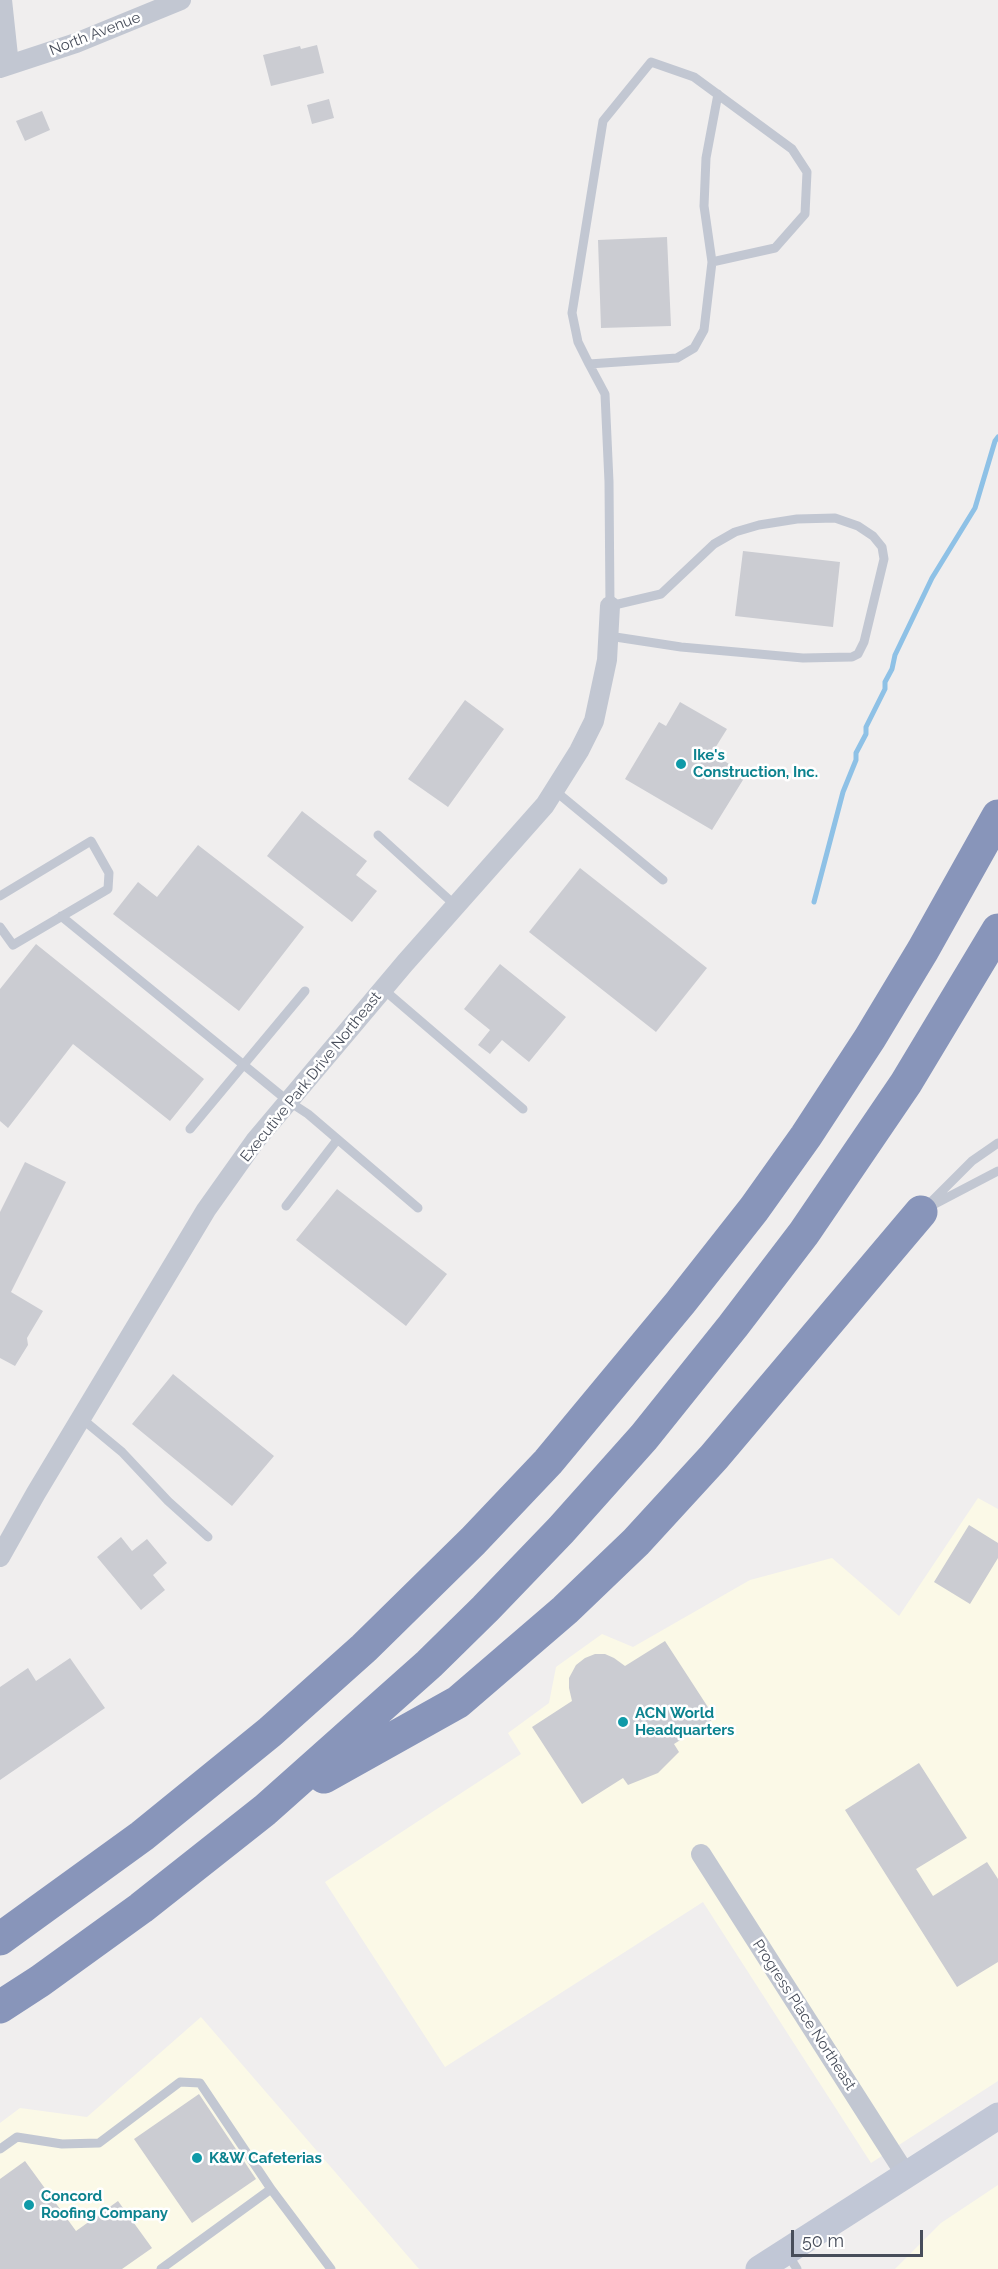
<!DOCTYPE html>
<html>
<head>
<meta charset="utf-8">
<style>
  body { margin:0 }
  #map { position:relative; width:998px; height:2269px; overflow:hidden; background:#f0eeee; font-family:Raleway,sans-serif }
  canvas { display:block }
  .scale { position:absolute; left:791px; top:2230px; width:132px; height:27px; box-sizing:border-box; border:3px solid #474d5a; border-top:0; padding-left:8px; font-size:18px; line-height:21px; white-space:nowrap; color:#474d5a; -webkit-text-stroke:4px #fff; paint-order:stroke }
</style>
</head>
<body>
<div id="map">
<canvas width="998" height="2269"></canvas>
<div class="scale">50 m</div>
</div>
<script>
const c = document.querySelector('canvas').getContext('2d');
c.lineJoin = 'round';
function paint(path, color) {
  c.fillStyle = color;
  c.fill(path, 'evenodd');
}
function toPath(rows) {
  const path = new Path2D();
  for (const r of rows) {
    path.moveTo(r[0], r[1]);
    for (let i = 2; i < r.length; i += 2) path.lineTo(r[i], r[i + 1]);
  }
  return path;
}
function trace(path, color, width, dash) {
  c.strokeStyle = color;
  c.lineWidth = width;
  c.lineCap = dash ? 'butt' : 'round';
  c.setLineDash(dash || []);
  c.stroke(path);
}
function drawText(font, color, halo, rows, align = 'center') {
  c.font = font + ' Raleway,sans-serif';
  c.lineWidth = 5;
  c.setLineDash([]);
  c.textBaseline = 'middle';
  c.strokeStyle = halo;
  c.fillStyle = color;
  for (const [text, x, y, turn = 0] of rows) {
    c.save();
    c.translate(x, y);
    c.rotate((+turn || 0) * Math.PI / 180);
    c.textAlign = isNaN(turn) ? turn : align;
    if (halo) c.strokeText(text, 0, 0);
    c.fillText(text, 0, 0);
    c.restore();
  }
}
paint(toPath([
  [978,1498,998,1509,998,2081,871,2163,703,1902,445,2067,325,1882,521,1754,508,1733,549,1703,556,1667,602,1634,633,1647,750,1580,832,1558,899,1616],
  [201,2017,419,2269,0,2269,0,2123,20,2108,87,2117],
  [998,2185,998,2269,895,2269,941,2223]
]), '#fbf9e7');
trace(toPath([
  [814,902,843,792,856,760,856,753,866,734,866,727,885,689,885,682,892,669,895,655,932,578,975,508,995,441,998,437]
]), '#8ec1e6', 5);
paint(toPath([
  [317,45,324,73,271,86,263,55,300,46,301,49],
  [329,99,334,118,312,124,307,105],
  [42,111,50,130,25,141,16,121],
  [667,237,671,326,601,328,598,240],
  [743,551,840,562,833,627,735,616],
  [465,700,504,729,448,807,408,779],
  [680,702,727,729,712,753,746,775,712,830,625,779,659,722,666,726],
  [302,811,367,861,356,875,377,891,352,922,267,856],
  [198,845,304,927,239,1011,113,914,138,882,157,897],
  [580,868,707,968,656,1032,529,932],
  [36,944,204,1079,170,1121,73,1044,8,1128,0,1121,0,989],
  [500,964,566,1017,529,1062,502,1040,490,1054,478,1045,490,1030,464,1009],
  [25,1162,66,1182,11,1292,43,1311,27,1338,28,1345,15,1366,0,1358,0,1212],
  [337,1189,447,1274,406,1326,296,1240],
  [173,1374,274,1456,232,1506,132,1424],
  [969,1525,998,1543,998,1558,970,1604,934,1582],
  [121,1537,132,1551,147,1539,167,1563,153,1575,165,1590,141,1610,97,1557],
  [665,1641,715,1718,674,1744,679,1752,658,1773,628,1785,623,1778,582,1804,532,1727,572,1701,569,1688,569,1678,576,1665,585,1658,595,1654,605,1654,614,1658,625,1666],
  [70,1658,105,1708,0,1780,0,1687,28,1668,36,1681],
  [919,1763,967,1838,916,1869,933,1896,987,1862,998,1879,998,1962,957,1987,845,1810],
  [199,2094,256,2179,192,2223,134,2139],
  [25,2161,76,2231,118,2201,152,2248,122,2269,0,2269,0,2179]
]), '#cbccd2');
trace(toPath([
  [712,262,704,206,706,158,718,94],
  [589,364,677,358,694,348,704,330,712,262,775,248,805,214,807,172,792,149,694,77,651,62,603,121,572,313,578,342,589,364,605,394,609,482,610,606,661,594,714,544,735,532,759,525,797,519,835,518,858,526,873,536,882,547,884,559,864,642,858,654,852,657,803,658,681,647,609,636],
  [554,790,663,880],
  [378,835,456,906],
  [0,896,91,841,109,873,108,889,13,945,0,927],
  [61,916,288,1101,308,1114,418,1208],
  [383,989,523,1109],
  [190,1129,305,991],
  [286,1206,337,1140],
  [931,1206,998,1171],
  [925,1208,972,1161,998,1143],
  [81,1418,122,1452,168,1501,208,1537],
  [0,2149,17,2137,62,2144,99,2143,180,2082,200,2083,271,2189,331,2269],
  [787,2253,797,2269],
  [161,2269,271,2189]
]), '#c2c7d2', 9);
trace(toPath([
  [2,0,9,65],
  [0,68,76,43,181,0],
  [0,1557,36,1493,206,1210,255,1141,405,963,545,805,579,751,594,721,607,660,610,606],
  [701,1854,906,2175]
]), '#c2c7d2', 20);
trace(toPath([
  [759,2269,998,2116]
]), '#c1c7d6', 27);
trace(toPath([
  [324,1777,458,1702,565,1610,636,1542,714,1457,921,1212],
  [0,1939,142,1836,270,1732,364,1648,473,1541,548,1462,680,1303,754,1209,806,1136,870,1038,923,950,998,816],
  [0,2007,40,1981,141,1908,265,1810,429,1664,485,1609,561,1530,644,1437,733,1326,804,1233,906,1083,998,930]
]), '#8895ba', 33);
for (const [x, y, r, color] of [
  [681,764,6,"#0f9aa8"],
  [623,1722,6,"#0f9aa8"],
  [197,2158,6,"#0f9aa8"],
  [29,2205,6,"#0f9aa8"]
]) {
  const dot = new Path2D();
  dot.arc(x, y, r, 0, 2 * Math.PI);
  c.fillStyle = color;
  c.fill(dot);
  trace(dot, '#fff', 2);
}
drawText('15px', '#474d5a', '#fff', [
  ["North Avenue",95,34,-21],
  ["Executive Park Drive Northeast",311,1077,-51],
  ["Progress Place Northeast",804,2015,57]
]);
drawText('bold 15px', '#0d838f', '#fff', [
  ["Ike's",693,755],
  ["Construction, Inc.",693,772],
  ["ACN World",635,1713],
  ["Headquarters",635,1730],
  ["K&W Cafeterias",209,2158],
  ["Concord",41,2196],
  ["Roofing Company",41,2213]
], 'left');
</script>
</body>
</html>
